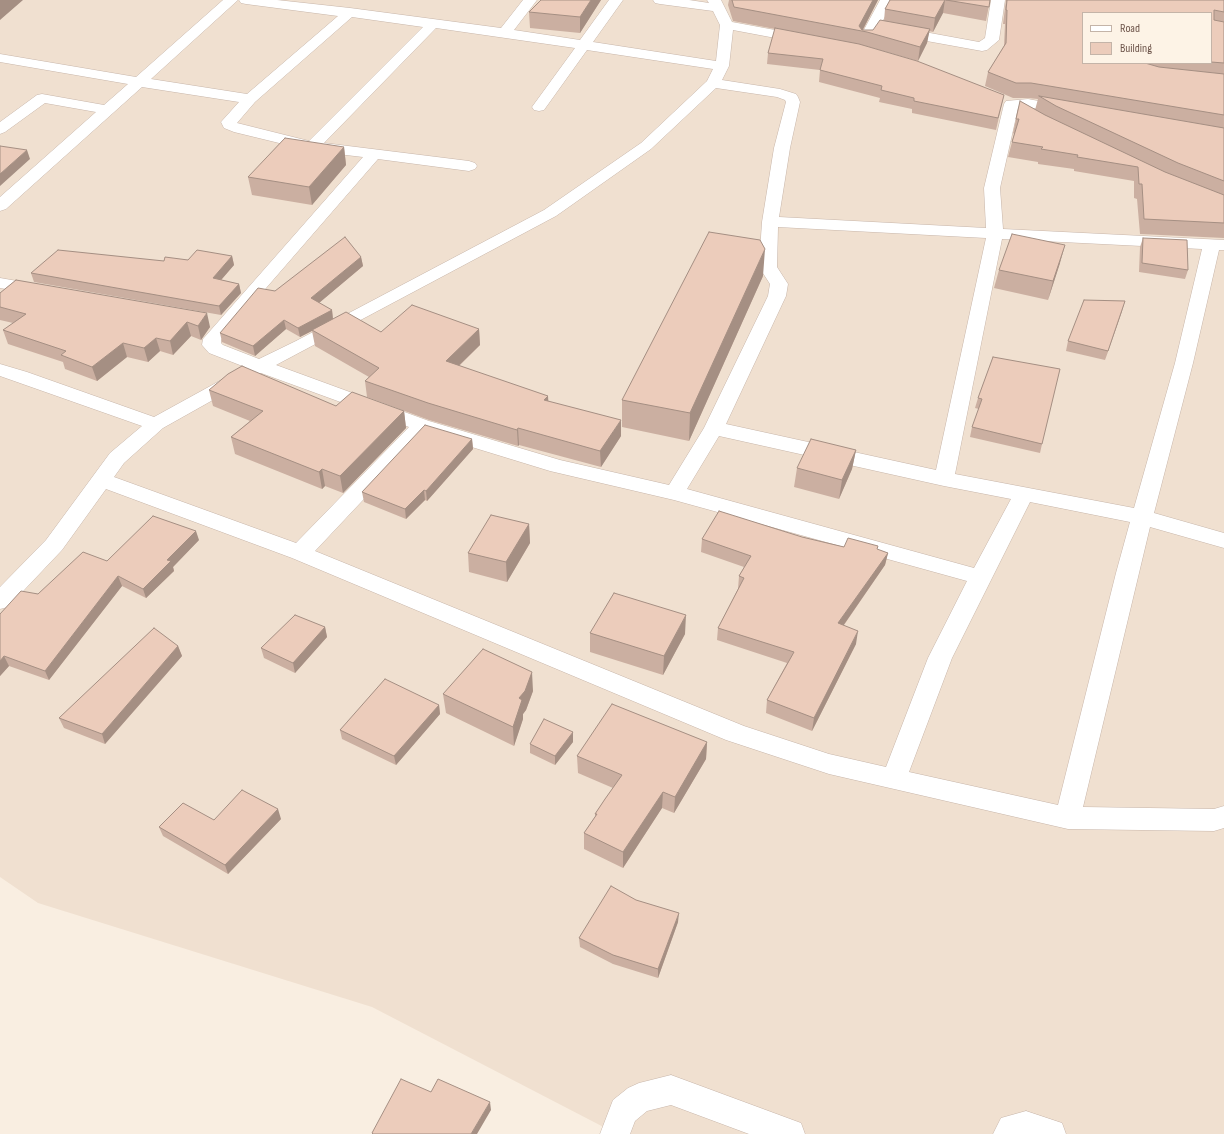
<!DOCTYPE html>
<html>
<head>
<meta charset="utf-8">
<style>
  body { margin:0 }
  #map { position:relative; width:1224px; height:1134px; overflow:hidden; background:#f9eee1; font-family:"Sofia Sans Condensed",sans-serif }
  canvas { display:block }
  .legend { position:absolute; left:1082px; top:12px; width:130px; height:52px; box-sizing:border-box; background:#fdf3e6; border:1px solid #c4b4a8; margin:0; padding:5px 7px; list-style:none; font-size:12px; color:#6e554b }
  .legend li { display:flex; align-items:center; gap:8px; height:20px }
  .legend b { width:20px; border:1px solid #c4b4a8 }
</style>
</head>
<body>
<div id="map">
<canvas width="1224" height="1134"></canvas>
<ul class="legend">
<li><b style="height:5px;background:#fff"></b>Road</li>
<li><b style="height:11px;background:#ecccbb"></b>Building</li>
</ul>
</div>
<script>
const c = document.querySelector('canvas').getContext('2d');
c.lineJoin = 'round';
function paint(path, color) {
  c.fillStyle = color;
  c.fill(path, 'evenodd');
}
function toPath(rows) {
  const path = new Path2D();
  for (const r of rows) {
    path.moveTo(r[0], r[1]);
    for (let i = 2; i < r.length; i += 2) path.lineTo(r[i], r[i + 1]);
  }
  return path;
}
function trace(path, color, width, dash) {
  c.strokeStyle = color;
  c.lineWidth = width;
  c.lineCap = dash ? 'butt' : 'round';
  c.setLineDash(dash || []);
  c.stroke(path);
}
paint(toPath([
  [0,0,1224,0,1224,1134,617,1134,372,1007,38,903,0,877],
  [1083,13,1211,13,1211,63,1083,63]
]), '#f0e0d0');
const street = toPath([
  [223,0,238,0,151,79,247,94,338,16,246,4,241,3,239,0,277,0,350,8,501,28,523,0,537,0,514,30,580,40,609,0,623,0,593,42,716,61,720,25,713,11,660,4,655,3,653,0,689,0,709,3,707,0,721,0,732,22,802,35,807,36,809,39,807,42,802,43,733,30,729,66,722,80,780,89,796,94,798,97,800,102,790,148,779,217,986,228,984,188,1004,104,1006,101,1028,99,1070,107,1072,110,1070,113,1065,114,1028,107,1018,108,1000,188,1003,229,1224,240,1224,250,1219,250,1193,363,1154,513,1224,533,1224,548,1150,527,1083,807,1214,809,1224,806,1224,828,1214,831,1068,829,829,774,726,740,292,558,106,489,62,550,8,607,0,609,0,587,46,540,110,453,142,426,0,376,0,364,27,372,154,417,245,367,209,353,202,345,203,339,363,157,312,151,234,132,224,128,221,122,239,102,142,87,6,209,0,211,0,197,96,112,45,103,5,132,0,134,0,122,37,95,42,94,104,105,128,84,0,62,0,54,136,77,223,0],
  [352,17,423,27,309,141,237,123,255,102,352,17],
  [436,28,575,48,532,107,534,110,539,111,544,110,587,50,713,69,707,81,641,143,544,210,296,341,259,359,223,345,221,343,221,340,378,159,469,171,475,169,477,166,475,163,469,161,324,143,436,28],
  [716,88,777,97,785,100,786,102,774,148,762,222,759,267,770,284,768,296,704,428,669,485,560,460,429,421,276,365,556,216,651,149,716,88],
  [778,227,986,238,936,470,726,424,786,296,788,284,777,267,778,227],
  [1002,239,1202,249,1175,363,1134,508,955,474,1002,239],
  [261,373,409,427,296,543,114,477,124,463,163,428,261,373],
  [426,433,550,471,674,500,967,581,928,658,886,767,829,754,744,726,315,551,426,433],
  [719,436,944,486,1011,499,974,568,687,489,719,436],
  [1030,502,1130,522,1116,573,1058,805,909,772,952,658,1030,502],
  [880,0,894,0,881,24,979,42,985,38,991,0,1005,0,999,40,987,50,982,51,877,32,871,42,866,43,861,42,859,39,880,0],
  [0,278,46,286,49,290,46,294,40,295,0,288,0,278],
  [671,1075,801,1123,805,1134,749,1134,671,1105,647,1111,635,1121,630,1134,600,1134,613,1100,628,1088,639,1083,671,1075],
  [1026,1111,1062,1123,1066,1134,993,1134,1001,1118,1026,1111]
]);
trace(street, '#c8b6aa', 1);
paint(street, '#fff');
paint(toPath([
  [601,0,580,33,530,28,529,12],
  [729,0,878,0,863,30,873,30,884,21,885,9,890,0,990,0,986,21,943,13,933,32,929,31,927,43,918,61,862,45,1004,95,996,130,912,113,912,109,879,102,880,98,819,82,820,70,767,64,768,53,775,29,733,21,728,5],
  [1006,0,1224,0,1224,238,1140,234,1137,199,1134,198,1134,181,1074,171,1074,169,1038,164,1038,162,1008,157,1012,142,1014,134,1013,133,1020,101,1035,110,1038,99,1028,98,1013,98,985,86,988,72,1004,46,1005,24,1003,24],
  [1211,13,1211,63,1150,63,1151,65,1083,63],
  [344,147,346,165,312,205,252,195,248,177],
  [1143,238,1188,270,1185,279,1139,272,1140,247],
  [232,256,234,265,221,280,239,284,241,293,221,315,34,282,31,273,164,261,188,260],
  [361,257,363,266,319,303,332,310,333,319,381,332,479,329,480,345,459,366,548,401,621,436,601,467,519,445,518,446,429,420,367,397,365,381,369,377,315,346,312,331,300,337,286,329,255,356,222,342,220,333,275,291],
  [1060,263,1048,300,994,288,999,270],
  [763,276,689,441,622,427,622,400],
  [16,280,210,327,201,340,191,336,173,355,160,351,148,362,127,357,97,381,65,369,63,362,8,344,3,330,13,323,0,320,0,293],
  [1122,311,1105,360,1066,351,1068,341],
  [993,357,1042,444,1040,453,970,437,972,427,979,409,975,408,978,398],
  [209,390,336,406,404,411,406,428,343,493,325,486,322,489,235,454,231,437,250,421,213,406],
  [472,439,473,449,427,501,425,500,406,519,364,502,362,492],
  [856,450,852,469,839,499,794,487,797,468],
  [529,524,530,543,507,582,469,572,468,553],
  [802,537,844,547,878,550,888,553,885,565,844,625,856,644,812,731,766,713,767,700,787,663,717,640,718,628,738,589,739,576,744,567,701,552,702,539],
  [199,540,173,567,174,571,146,598,122,586,49,680,9,666,0,676,0,614,107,561],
  [325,627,327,637,295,673,264,658,261,648],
  [590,633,685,634,663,675,590,652],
  [178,646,182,656,105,744,64,728,59,718],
  [533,691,526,710,523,714,523,719,514,746,446,713,443,694],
  [439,705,440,714,396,765,342,739,340,730],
  [573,742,555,765,530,753,530,744],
  [707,742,706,759,674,813,662,808,623,868,584,849,584,833,595,817,595,814,613,788,578,773,577,756],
  [281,819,228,874,163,836,159,827],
  [678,922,658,978,613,964,580,947,579,938]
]), '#cbafa1');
paint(toPath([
  [0,0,23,0,0,20],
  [591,0,601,0,580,33,580,17],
  [873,0,878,0,862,31,859,26],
  [945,0,943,13,933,32,935,18],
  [930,29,927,43,918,61,920,47],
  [344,147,346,165,312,205,309,187],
  [27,150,30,159,0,186,0,174],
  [1065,245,1060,263,1048,300,1053,281],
  [765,249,763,276,689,441,690,413],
  [232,256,234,265,215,287,213,278],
  [361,257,363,266,313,308,311,298],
  [239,284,241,293,221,315,219,306],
  [1125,301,1122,311,1105,360,1108,351],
  [332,310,333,320,300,337,298,328],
  [207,313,210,327,201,340,198,326],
  [284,320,286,329,255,356,253,346],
  [187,322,191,336,173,355,170,341],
  [479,329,480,345,447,377,446,361],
  [156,338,160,351,148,362,144,348],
  [123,343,127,357,97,381,92,367],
  [548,396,549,412,544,400],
  [404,411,406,428,343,493,340,476],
  [621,420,621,436,601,467,600,451],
  [518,428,519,445,518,446,517,430],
  [472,439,473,449,427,501,426,491],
  [856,450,852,469,839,499,842,480],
  [322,469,325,486,322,489,319,472],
  [424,490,425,500,406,519,405,509],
  [529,524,530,543,507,582,506,562],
  [196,531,199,540,173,567,174,571,146,598,143,589,167,560],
  [888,553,885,565,836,636,838,623],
  [118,576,122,586,49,680,45,671],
  [686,615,685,634,663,675,664,656],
  [325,627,327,637,295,673,293,663],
  [858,631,856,644,812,731,814,718],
  [178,646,182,656,105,744,102,734],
  [4,656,9,666,0,676,0,661],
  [532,672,533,691,526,710,523,714,523,719,514,746,513,727,519,698],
  [439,705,440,714,396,765,394,756],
  [573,732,573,742,555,765,555,756],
  [707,742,706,759,674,813,675,797],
  [663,792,662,808,623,868,623,852],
  [278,809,281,819,228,874,225,865],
  [679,913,678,922,658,978,658,969],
  [490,1102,491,1110,477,1134,471,1134]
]), '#a58f83');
const building = toPath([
  [541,0,591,0,580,17,529,12,541,0],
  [732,0,873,0,859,26,862,30,873,30,880,20,930,29,920,47,867,32,734,7,732,0],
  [890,0,945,0,935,18,885,9,890,0],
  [946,0,990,0,989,7,946,0],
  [1007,0,1224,0,1224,12,1214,10,1214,20,1224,22,1224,63,1211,62,1211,13,1083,13,1083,63,1145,63,1159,67,1224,74,1224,115,1031,83,1016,83,988,72,1006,43,1007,10,1006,10,1007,0],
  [775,28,859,44,917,61,1004,95,998,118,914,101,914,98,881,90,882,86,820,70,823,59,768,53,775,28],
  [1039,96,1224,128,1224,181,1178,163,1056,106,1039,96],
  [1020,101,1045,115,1165,172,1224,195,1224,223,1144,219,1142,184,1139,184,1138,167,1077,157,1078,155,1041,149,1043,147,1012,142,1019,119,1016,119,1020,101],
  [285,138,344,147,309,187,248,177,285,138],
  [0,146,27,150,0,174,0,146],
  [709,232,760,240,765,249,690,413,622,400,709,232],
  [1012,234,1065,245,1053,281,999,270,1012,234],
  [345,237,361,257,311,298,332,310,298,328,284,320,253,346,220,333,258,288,275,291,345,237],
  [1143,238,1187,240,1188,270,1142,263,1143,238],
  [58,250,164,261,165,257,188,260,197,250,232,256,213,278,239,284,219,306,31,273,58,250],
  [16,280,207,313,198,326,187,322,170,341,156,338,144,348,123,343,92,367,61,355,66,351,3,330,26,314,0,307,0,293,16,280],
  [1084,300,1125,301,1108,351,1068,341,1084,300],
  [412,305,479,329,446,361,548,396,544,400,621,420,600,451,518,428,517,430,428,403,365,381,379,368,312,330,346,312,381,332,412,305],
  [993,357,1060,369,1042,444,972,427,982,399,978,398,993,357],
  [242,366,336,406,352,392,404,411,340,476,322,469,319,472,231,437,263,411,209,390,228,374,242,366],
  [425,425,472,439,426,491,424,490,405,509,362,492,425,425],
  [811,439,856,450,842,480,797,468,811,439],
  [719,511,802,537,844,547,848,538,878,546,877,549,888,553,838,623,858,631,814,718,767,700,794,652,718,628,744,578,739,576,751,556,702,539,719,511],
  [491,515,529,524,506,562,468,553,491,515],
  [153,516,196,531,167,560,171,561,143,589,118,576,45,671,4,656,0,661,0,614,21,591,38,594,83,552,107,561,153,516],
  [614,593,686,615,664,656,590,633,614,593],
  [295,615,325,627,293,663,261,648,295,615],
  [154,628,178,646,102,734,59,718,154,628],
  [483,649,532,672,525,691,519,698,522,700,513,727,443,694,483,649],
  [385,679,439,705,394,756,340,730,385,679],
  [612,704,707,742,675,797,663,792,623,852,584,833,597,814,595,814,605,799,622,775,577,756,612,704],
  [544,719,573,732,555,756,530,744,544,719],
  [242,790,278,809,225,865,159,827,183,803,214,820,242,790],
  [611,886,636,900,679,913,658,969,613,955,579,938,611,886],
  [401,1079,431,1092,438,1079,490,1102,471,1134,373,1134,372,1133,401,1079]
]);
paint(building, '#ecccbb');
trace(building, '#a58f83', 1);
</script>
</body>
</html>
